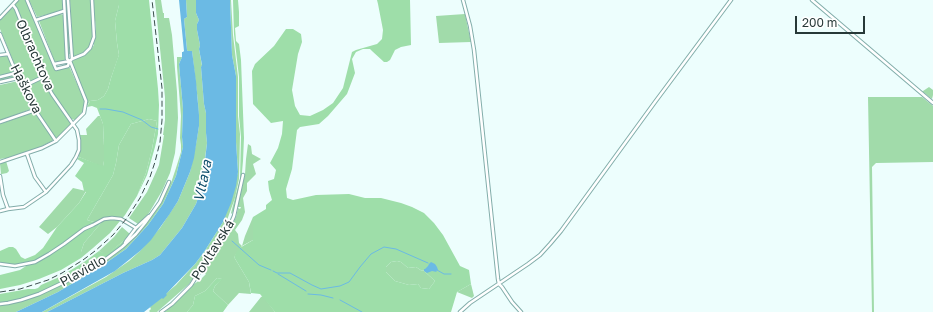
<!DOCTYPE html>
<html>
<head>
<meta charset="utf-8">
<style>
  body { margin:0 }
  #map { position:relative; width:933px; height:312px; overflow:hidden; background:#edfefd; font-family:"Golos Text",sans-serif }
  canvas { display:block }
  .scale { position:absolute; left:795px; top:16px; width:70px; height:18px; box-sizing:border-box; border:2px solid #273938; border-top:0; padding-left:5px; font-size:12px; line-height:14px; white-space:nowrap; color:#273938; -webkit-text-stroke:3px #fff; paint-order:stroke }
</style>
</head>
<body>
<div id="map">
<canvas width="933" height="312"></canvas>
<div class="scale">200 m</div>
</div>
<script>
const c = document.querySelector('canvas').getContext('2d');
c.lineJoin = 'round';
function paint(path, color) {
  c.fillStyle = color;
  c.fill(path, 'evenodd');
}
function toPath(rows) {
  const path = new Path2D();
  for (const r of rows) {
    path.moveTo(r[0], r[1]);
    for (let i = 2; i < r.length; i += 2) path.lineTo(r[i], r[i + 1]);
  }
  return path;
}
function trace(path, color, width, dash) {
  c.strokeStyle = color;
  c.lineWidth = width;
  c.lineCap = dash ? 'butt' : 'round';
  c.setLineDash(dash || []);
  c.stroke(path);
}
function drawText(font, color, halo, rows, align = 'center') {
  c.font = font + ' "Golos Text",sans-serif';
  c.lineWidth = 3.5;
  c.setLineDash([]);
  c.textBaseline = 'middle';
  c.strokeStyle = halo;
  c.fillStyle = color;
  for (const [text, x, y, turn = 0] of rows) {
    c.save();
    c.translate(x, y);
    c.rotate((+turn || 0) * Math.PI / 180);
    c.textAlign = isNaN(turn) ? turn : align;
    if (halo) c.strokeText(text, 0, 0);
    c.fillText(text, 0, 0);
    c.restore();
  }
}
paint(toPath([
  [19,0,26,0,55,70,68,67,70,68,85,102,83,111,75,120,71,119,62,107,48,85,15,6,15,4],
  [29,0,63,0,63,9,61,11,37,17],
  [70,0,91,0,93,36,91,44,86,50,80,55,75,57,73,56],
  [93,0,119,0,119,5,115,21,117,43,119,55,111,78,108,89,104,96,98,100,90,101,86,108,86,107,87,99,71,64,72,61,86,54,90,48,92,48,94,45,93,43,95,38,95,31,96,30],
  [155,0,161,0,163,13,164,13,164,18,169,18,172,35,177,92,178,118,177,132,175,153,170,173,162,191,149,213,138,224,129,218,147,192,156,172,159,165,164,135,163,135,165,120,165,97],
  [186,0,196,0,196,13,199,20,197,24,197,30,200,45,199,49,202,66,201,67,204,104,206,113,206,133,207,143,205,158,203,177,199,195,196,204,182,228,160,255,152,260,123,273,47,312,42,312,106,277,129,261,140,251,160,228,178,201,190,172,196,144,199,126,198,102,192,51,188,51,187,50,184,19,187,17],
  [230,0,231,0,233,35,238,77,238,116,240,134,239,179,235,198,222,234,199,270,189,284,157,312,150,312,149,311,151,309,150,307,176,285,195,264,204,252,223,222,238,172,236,142,236,76,232,55],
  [12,8,15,9,41,76,41,77,24,85,22,84,21,80,0,29,0,20],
  [61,14,63,15,66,59,65,60,56,63,54,60,39,21,40,20],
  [465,14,471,42,439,43,436,16],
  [66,21,68,21,70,54,68,54],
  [7,55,17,77,0,82,0,57],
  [177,57,182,57,179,64,183,109,182,137,183,147,176,176,163,204,148,225,126,249,103,265,58,292,16,312,0,312,0,304,19,302,51,290,100,265,125,246,150,219,162,201,171,183,176,168,181,152,181,145,180,138,181,116,177,67],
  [41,79,44,80,71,122,71,124,57,138,55,137,37,111,25,89,26,86],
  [18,81,31,109,0,121,0,85],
  [929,87,933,90,933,95,932,99,922,91,923,91],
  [868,97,922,97,933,106,933,162,876,163,872,167,874,312,872,312],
  [34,112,53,139,52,141,36,149,7,158,0,159,0,124],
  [98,116,100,116,103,124,104,146,104,161,103,167,79,157,78,155,81,144,80,135,87,135,86,129],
  [149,119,157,121,152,149,146,173,137,196,125,215,110,233,93,248,81,258,81,252,84,243,101,223,94,222,87,220,113,175,116,163,119,145,131,124],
  [248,144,251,146,252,154,261,159,253,164,256,174,247,183,247,191,243,198,245,212,242,220,235,230,238,234,239,243,242,246,245,236,253,217,253,240,242,246,234,257,249,282,251,294,239,293,228,305,213,291,215,286,222,279,217,278,205,291,195,296,193,305,187,312,163,312,164,311,166,311,194,284,200,280,206,274,202,271,233,223,236,217,238,208,240,209,241,207,238,207,238,205,245,174,246,159],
  [5,161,6,161,9,171,7,173,2,174,1,174,0,164,1,162],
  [73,188,86,191,79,203,57,227,48,234,39,227],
  [122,227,130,234,121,243,106,255,99,251,114,237],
  [397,261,401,262,408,268,416,267,422,271,423,270,435,281,429,289,421,288,418,284,409,285,395,281,386,272,386,267,391,262],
  [471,284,474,296,472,298,457,292],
  [263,296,275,312,249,312,261,297]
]), '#a1dbaa');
paint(toPath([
  [119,0,149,0,158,89,159,105,158,134,155,147,147,175,137,196,146,173,152,149,157,121,149,119,131,124,119,145,116,163,113,175,87,220,94,222,101,223,84,243,81,252,81,258,61,270,39,279,20,285,0,289,0,275,20,270,26,266,8,267,0,266,0,251,9,247,13,247,16,249,21,257,25,259,35,255,43,248,57,227,79,203,86,192,84,191,82,182,75,176,84,163,77,159,79,157,103,166,104,161,104,146,103,124,97,108,92,106,87,107,90,101,98,100,104,96,108,89,111,78,117,60,119,55,117,43,115,21,119,5],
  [233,0,238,0,239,12,239,26,235,28,236,41,239,44,241,60,244,138,243,161,241,183,236,203,232,214,231,213,240,179,241,137,239,116,239,77,234,34],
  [377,0,410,0,411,45,401,47,395,50,390,60,387,62,384,62,372,51,370,49,363,49,356,52,352,59,355,73,347,94,328,116,319,124,300,127,297,130,292,169,286,189,287,198,293,200,316,195,349,194,365,198,381,198,401,203,412,207,424,213,434,223,443,235,460,266,469,270,471,284,457,292,451,312,275,312,260,294,251,293,249,282,234,257,238,249,253,240,253,217,266,209,266,205,272,200,269,190,268,181,274,179,276,170,270,163,278,148,282,134,283,121,271,123,253,104,252,71,255,64,274,46,286,29,293,29,301,34,302,42,298,54,292,90,295,106,300,115,310,116,323,110,333,103,343,88,352,52,356,50,377,44,382,39,383,30,378,4],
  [397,261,401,262,408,268,416,267,422,271,423,270,435,281,429,289,421,288,418,284,409,285,395,281,386,272,386,267,391,262],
  [133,230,123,243,123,245,106,258,75,276,41,292,22,299,10,302,0,302,0,294,28,289,35,289,38,288,41,285,57,278,71,270,84,262,99,251,106,254,121,243],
  [217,278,223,279,215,286,213,291,228,305,223,312,187,312,193,305,195,296,205,291]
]), '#9edea9');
paint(toPath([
  [179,0,186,0,187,17,184,19,187,50,188,51,192,51,196,81,199,115,199,126,194,158,190,172,178,201,169,215,151,240,140,251,115,271,42,312,16,312,58,292,103,265,126,249,148,225,163,204,176,176,183,147,182,137,183,109,179,64,182,57,182,52,183,52,184,51],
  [196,0,230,0,232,55,236,76,236,142,238,172,236,186,231,203,223,222,204,252,195,264,166,294,167,295,163,299,162,298,144,312,47,312,123,273,152,260,160,255,182,228,196,204,199,195,203,177,207,143,206,133,206,113,204,104,201,67,202,65,199,49,200,45,197,30,197,24,199,20,196,13],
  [431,262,435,264,437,267,438,270,436,271,437,272,432,271,427,273,424,271,424,269,425,269,428,266,429,264]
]), '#6bbae4');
trace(toPath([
  [100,109,106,109,123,112,142,120,151,127,158,129],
  [217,230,221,233],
  [232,241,259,265,271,270],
  [437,270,444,274,451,274],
  [273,271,277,273,290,273,312,285,321,289,340,286,349,282,360,267,371,254,384,247,396,249,428,263],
  [278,274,306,291],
  [308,294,321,295,333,298],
  [340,300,362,312]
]), '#6bbae4', 1);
const minor = toPath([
  [27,0,56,69,68,66,69,62],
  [68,0,72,59],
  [463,0,470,26,474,50,498,279,499,284,502,287,512,302,521,312],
  [812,0,933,103],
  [0,18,17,0],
  [36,20,64,11],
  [0,34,22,87,35,110,56,141],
  [0,55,8,54],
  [54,64,70,61,72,59,84,54,90,48,94,37,92,0],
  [0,77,16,73],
  [0,82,18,78],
  [22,87,43,77],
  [0,122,35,110],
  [27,154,35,177,46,192],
  [0,162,42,148,56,141,84,113,86,101,70,61,67,59,64,0],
  [0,176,3,195,8,209],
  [0,211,8,209,24,207,46,192,71,165,76,157,79,150,79,140,77,130,52,94,43,77,16,9,13,5],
  [136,228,149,216],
  [0,264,15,266,35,262,49,254,64,244,84,229,93,225,104,219,112,218,121,219,136,228,126,241,125,243],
  [0,304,8,303,21,300,39,294,77,276,106,259,122,247,136,234,145,223,160,202,169,182],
  [161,312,172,304,191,285,231,223,234,216,243,175],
  [460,312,470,303,528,264,540,255,550,244,561,231,655,102,731,0]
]);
trace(minor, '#82adaa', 4.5);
trace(minor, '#fff', 2.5);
trace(toPath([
  [0,292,20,289,48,280,62,273,83,260,95,251,113,235,127,218,140,198,150,177,155,162,160,142,162,120,162,88,152,0]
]), '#3c4e4d', 1, [6, 3]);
drawText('13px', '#273938', '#fff', [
  ["Olbrachtova",35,55,66],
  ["Haškova",26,89,63],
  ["Povltavská",213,250,-58],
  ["Plavidlo",83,271,-29]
]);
drawText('italic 14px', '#11506d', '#fff', [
  ["Vltava",203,181,-78]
]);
</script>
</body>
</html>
